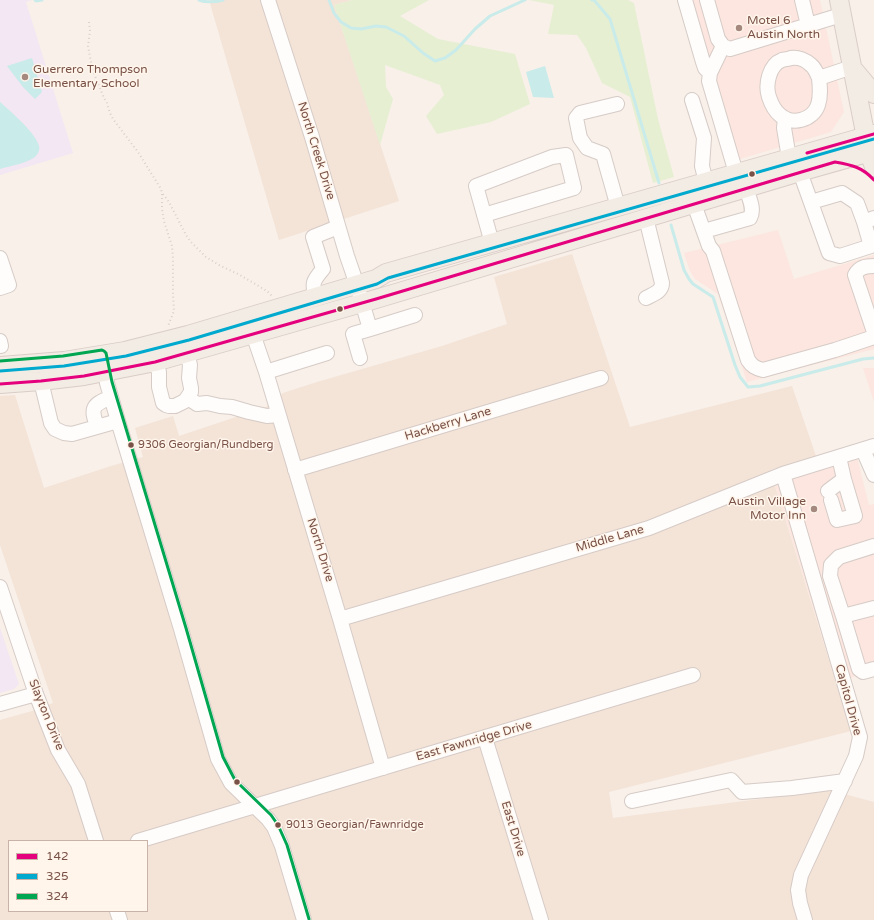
<!DOCTYPE html>
<html>
<head>
<meta charset="utf-8">
<style>
  body { margin:0 }
  #map { position:relative; width:874px; height:920px; overflow:hidden; background:#f8f0e9; font-family:"Varela Round",sans-serif }
  canvas { display:block }
  .legend { position:absolute; left:8px; top:840px; width:140px; height:72px; box-sizing:border-box; background:#fff5eb; border:1px solid #c9b3a9; margin:0; padding:5px 7px; list-style:none; font-size:12px; color:#795146 }
  .legend li { display:flex; align-items:center; gap:8px; height:20px }
  .legend b { width:20px; border:1px solid #c9b3a9 }
</style>
</head>
<body>
<div id="map">
<canvas width="874" height="920"></canvas>
<ul class="legend">
<li><b style="height:5px;background:#e5007d"></b>142</li>
<li><b style="height:5px;background:#00a9ce"></b>325</li>
<li><b style="height:5px;background:#00a651"></b>324</li>
</ul>
</div>
<script>
const ctx = document.querySelector('canvas').getContext('2d');
ctx.lineJoin = 'round';
function fillPath(path, color) {
  ctx.fillStyle = color;
  ctx.fill(path, 'evenodd');
}
function stroke(path, color, width, dash) {
  ctx.strokeStyle = color;
  ctx.lineWidth = width;
  ctx.lineCap = dash ? 'butt' : 'round';
  ctx.setLineDash(dash || []);
  ctx.stroke(path);
}
function write(font, color, halo, rows, align = 'center') {
  ctx.font = font + ' "Varela Round",sans-serif';
  ctx.lineWidth = 3;
  ctx.setLineDash([]);
  ctx.textBaseline = 'middle';
  ctx.strokeStyle = halo;
  ctx.fillStyle = color;
  for (const [text, x, y, turn = 0] of rows) {
    ctx.save();
    ctx.translate(x, y);
    ctx.rotate((+turn || 0) * Math.PI / 180);
    ctx.textAlign = isNaN(turn) ? turn : align;
    if (halo) ctx.strokeText(text, 0, 0);
    ctx.fillText(text, 0, 0);
    ctx.restore();
  }
}
fillPath(new Path2D(`
  M 209,0 L 352,0 L 334,5 L 399,201 L 279,240 Z
  M 572,254 L 630,427 L 792,386 L 816,456 L 770,470 L 851,731 L 609,792 L 613,818 L 829,790 L 874,802 L 874,920 L 0,920 L 0,720 L 32,711 L 53,703 L 0,545 L 0,396 L 15,395 L 44,488 L 111,466 L 143,457 L 135,428 L 173,416 L 179,436 L 266,407 L 283,393 L 317,382 L 442,346 L 507,324 L 494,277 ZM 9,841 L 147,841 L 147,911 L 9,911 Z`), '#f4e3d7');
fillPath(new Path2D(`
  M 688,0 L 820,0 L 844,112 L 831,132 L 740,159 L 712,78 Z
  M 778,230 L 794,279 L 874,255 L 874,349 L 747,382 L 718,294 L 695,279 L 690,271 L 684,253 Z
  M 863,368 L 874,368 L 874,402 Z
  M 857,457 L 869,505 L 874,504 L 874,671 L 836,682 L 775,485 Z`), '#fce6df');
fillPath(new Path2D(`
  M 0,0 L 32,0 L 26,2 L 73,153 L 0,175 Z
  M 0,628 L 19,684 L 14,689 L 0,693 Z`), '#f2e7f3');
fillPath(new Path2D(`
  M 352,0 L 429,0 L 400,16 L 438,39 L 515,54 L 530,104 L 491,122 L 437,134 L 426,116 L 444,95 L 440,85 L 385,65 L 386,87 L 393,99 L 380,145 L 334,5 Z
  M 529,0 L 628,0 L 634,3 L 658,119 L 674,177 L 653,183 L 630,97 L 602,83 L 586,48 L 577,35 L 548,34 L 554,5 Z`), '#e6efd2');
fillPath(new Path2D(`
  M 32,58 L 42,92 L 35,99 L 23,87 L 7,66 Z
  M 545,66 L 554,98 L 533,97 L 526,72 Z
  M 0,102 C 10,111 36,133 39,146 C 40,150 38,154 35,157 C 27,163 10,166 0,169 Z`), '#c9ebea');
stroke(new Path2D(`
  M 35,0 L 36,1 L 42,0
  M 199,0 C 207,3 215,2 223,0
  M 329,0 L 334,13 L 341,22 L 351,28 L 361,29 L 376,26 L 386,27 L 404,36 L 423,53 L 435,61 L 445,58 L 456,50 L 475,29 L 490,16 L 525,0
  M 592,0 L 594,0 L 610,19 L 659,183
  M 671,225 L 684,270 L 689,279 L 693,284 L 713,297 L 735,365 L 740,377 L 748,387 L 760,386 L 863,359 L 874,358`), '#c9ebea', 3);
const minor = new Path2D(`
  M 268,0 L 312,137 L 347,256 L 357,285 L 370,329 L 353,334 L 360,358
  M 685,0 L 703,62 L 705,68 L 710,73
  M 707,0 L 718,39 L 723,46 L 730,49 L 841,15
  M 802,0 L 808,25
  M 723,46 L 710,73 L 709,81 L 736,173
  M 819,78 C 817,74 815,68 811,65 C 806,60 798,57 791,58 C 789,59 785,59 782,60 C 769,65 765,85 769,97 C 771,103 775,111 780,115 C 792,126 813,120 818,105 C 821,96 820,87 819,78 L 852,67
  M 692,100 L 704,138 L 702,166 L 706,182
  M 617,104 L 580,113 L 576,118 L 580,138 L 587,148 L 603,154 L 618,207
  M 785,118 L 784,128 L 789,158
  M 800,172 L 829,253 L 840,256 L 871,246 L 864,222 L 874,218
  M 811,202 L 842,193 L 857,203 L 864,222
  M 694,204 L 709,246 L 713,251 L 748,360 C 752,366 755,368 763,370 L 835,350 L 874,337
  M 484,215 L 574,188 L 566,155 L 552,157 L 476,186 L 492,243
  M 704,231 L 750,218 C 755,209 749,198 746,188
  M 0,258 L 9,285 L 0,288
  M 874,266 C 866,266 859,267 855,275 L 874,332
  M 315,297 C 312,282 313,281 323,269 L 313,237 L 338,227
  M 646,298 C 653,294 662,292 662,283 L 646,218
  M 370,329 L 415,315
  M 253,334 L 266,372 L 340,619 L 383,768
  M 0,341 L 1,346
  M 104,362 L 107,383 L 118,421 L 181,629 L 218,759 L 231,783 L 268,819 L 274,827 L 282,846 L 304,920
  M 155,362 L 159,372 L 159,387 L 163,403 L 166,405 L 169,406 L 175,406 L 185,401 L 191,392 L 191,388 L 189,378 L 190,365 L 187,353
  M 266,372 L 327,353
  M 41,381 L 51,423 L 55,429 L 64,433 L 72,434 L 118,421
  M 188,398 L 197,404 L 207,403 L 220,406 L 232,407 L 249,412 L 267,416 L 279,415
  M 97,426 C 90,407 93,405 111,397
  M 863,450 L 874,475
  M 295,470 L 601,378
  M 783,474 L 860,737 L 856,756 L 801,875 L 798,890 L 800,903 L 805,920
  M 828,491 L 844,479 L 839,457
  M 831,500 L 837,520 L 855,516 L 844,479
  M 0,587 L 36,694 L 58,750 L 78,784 L 96,841
  M 874,608 L 843,616 L 859,669 L 863,672 L 874,669
  M 843,616 L 830,576 L 831,565 L 839,557 L 874,546
  M 340,619 L 649,528 L 783,474 L 874,446
  M 0,704 L 36,694
  M 485,738 L 541,920
  M 632,801 L 731,780 L 742,792 L 792,788 L 845,781
  M 138,841 C 323,787 508,731 693,675
  M 117,911 L 120,920`);
const major = new Path2D(`
  M 839,0 L 869,153 L 874,167
  M 855,71 L 874,94
  M 0,366 L 64,361 L 125,351 L 188,335 L 376,279 L 386,273 L 874,134
  M 0,384 L 41,381 L 84,376 L 155,362 L 376,299 L 800,172 L 874,151`);
stroke(minor, '#d6cbc6', 16);
stroke(major, '#dacdc8', 20);
stroke(new Path2D(`
  M 89,22 L 90,31 L 88,46 L 90,57 L 93,71 L 104,98 L 107,103 L 110,113 L 113,119 L 138,152 L 161,189 L 162,193 L 162,209 L 164,221 L 172,246 L 173,258 L 173,294 L 174,311 L 168,326
  M 163,194 L 169,202 L 186,235 L 191,242 L 206,257 L 219,265 L 240,275 L 267,291 L 272,296`), '#dbd0cb', 2, [1, 3]);
stroke(minor, '#fefdfc', 14);
stroke(major, '#f3ece4', 18);
stroke(new Path2D(`
  M 807,153 L 874,134
  M 0,384 L 41,381 L 84,376 L 155,362 L 376,299 L 835,162 C 852,165 862,167 874,180`), '#e5007d', 3);
stroke(new Path2D(`
  M 0,371 L 64,366 L 126,356 L 189,340 L 377,284 L 388,278 L 874,139`), '#00a9ce', 3);
stroke(new Path2D(`
  M 0,361 L 63,356 L 102,350 L 104,351 L 106,353 L 112,382 L 186,628 L 223,757 L 235,780 L 271,815 L 278,825 L 287,845 L 309,919`), '#00a651', 3);
for (const [x, y, r, color] of [
  [739,28,4,"#a5897f"],
  [25,77,4,"#a5897f"],
  [752,174,3.5,"#795146"],
  [340,309,3.5,"#795146"],
  [131,445,3.5,"#795146"],
  [814,509,4,"#a5897f"],
  [237,782,3.5,"#795146"],
  [278,825,3.5,"#795146"]
]) {
  const dot = new Path2D();
  dot.arc(x, y, r, 0, 2 * Math.PI);
  ctx.fillStyle = color;
  ctx.fill(dot);
  stroke(dot, '#fff5eb', 1.5);
}
write('11px', '#795146', '#fff5eb', [
  ["9306 Georgian/Rundberg",138,445],
  ["9013 Georgian/Fawnridge",286,825]
], 'left');
write('12px', '#795146', '#fff5eb', [
  ["Motel 6",747,21],
  ["Austin North",747,35],
  ["Guerrero Thompson",33,70],
  ["Elementary School",33,84],
  ["Austin Village",806,502,"right"],
  ["Motor Inn",806,516,"right"]
], 'left');
write('12px', '#795146', '#fff5eb', [
  ["North Creek Drive",316,151,73],
  ["Hackberry Lane",448,424,-17],
  ["Middle Lane",610,539,-16],
  ["North Drive",320,550,73],
  ["Capitol Drive",848,700,75],
  ["Slayton Drive",46,715,68],
  ["East Fawnridge Drive",474,741,-16],
  ["East Drive",513,829,73]
]);
</script>
</body>
</html>
